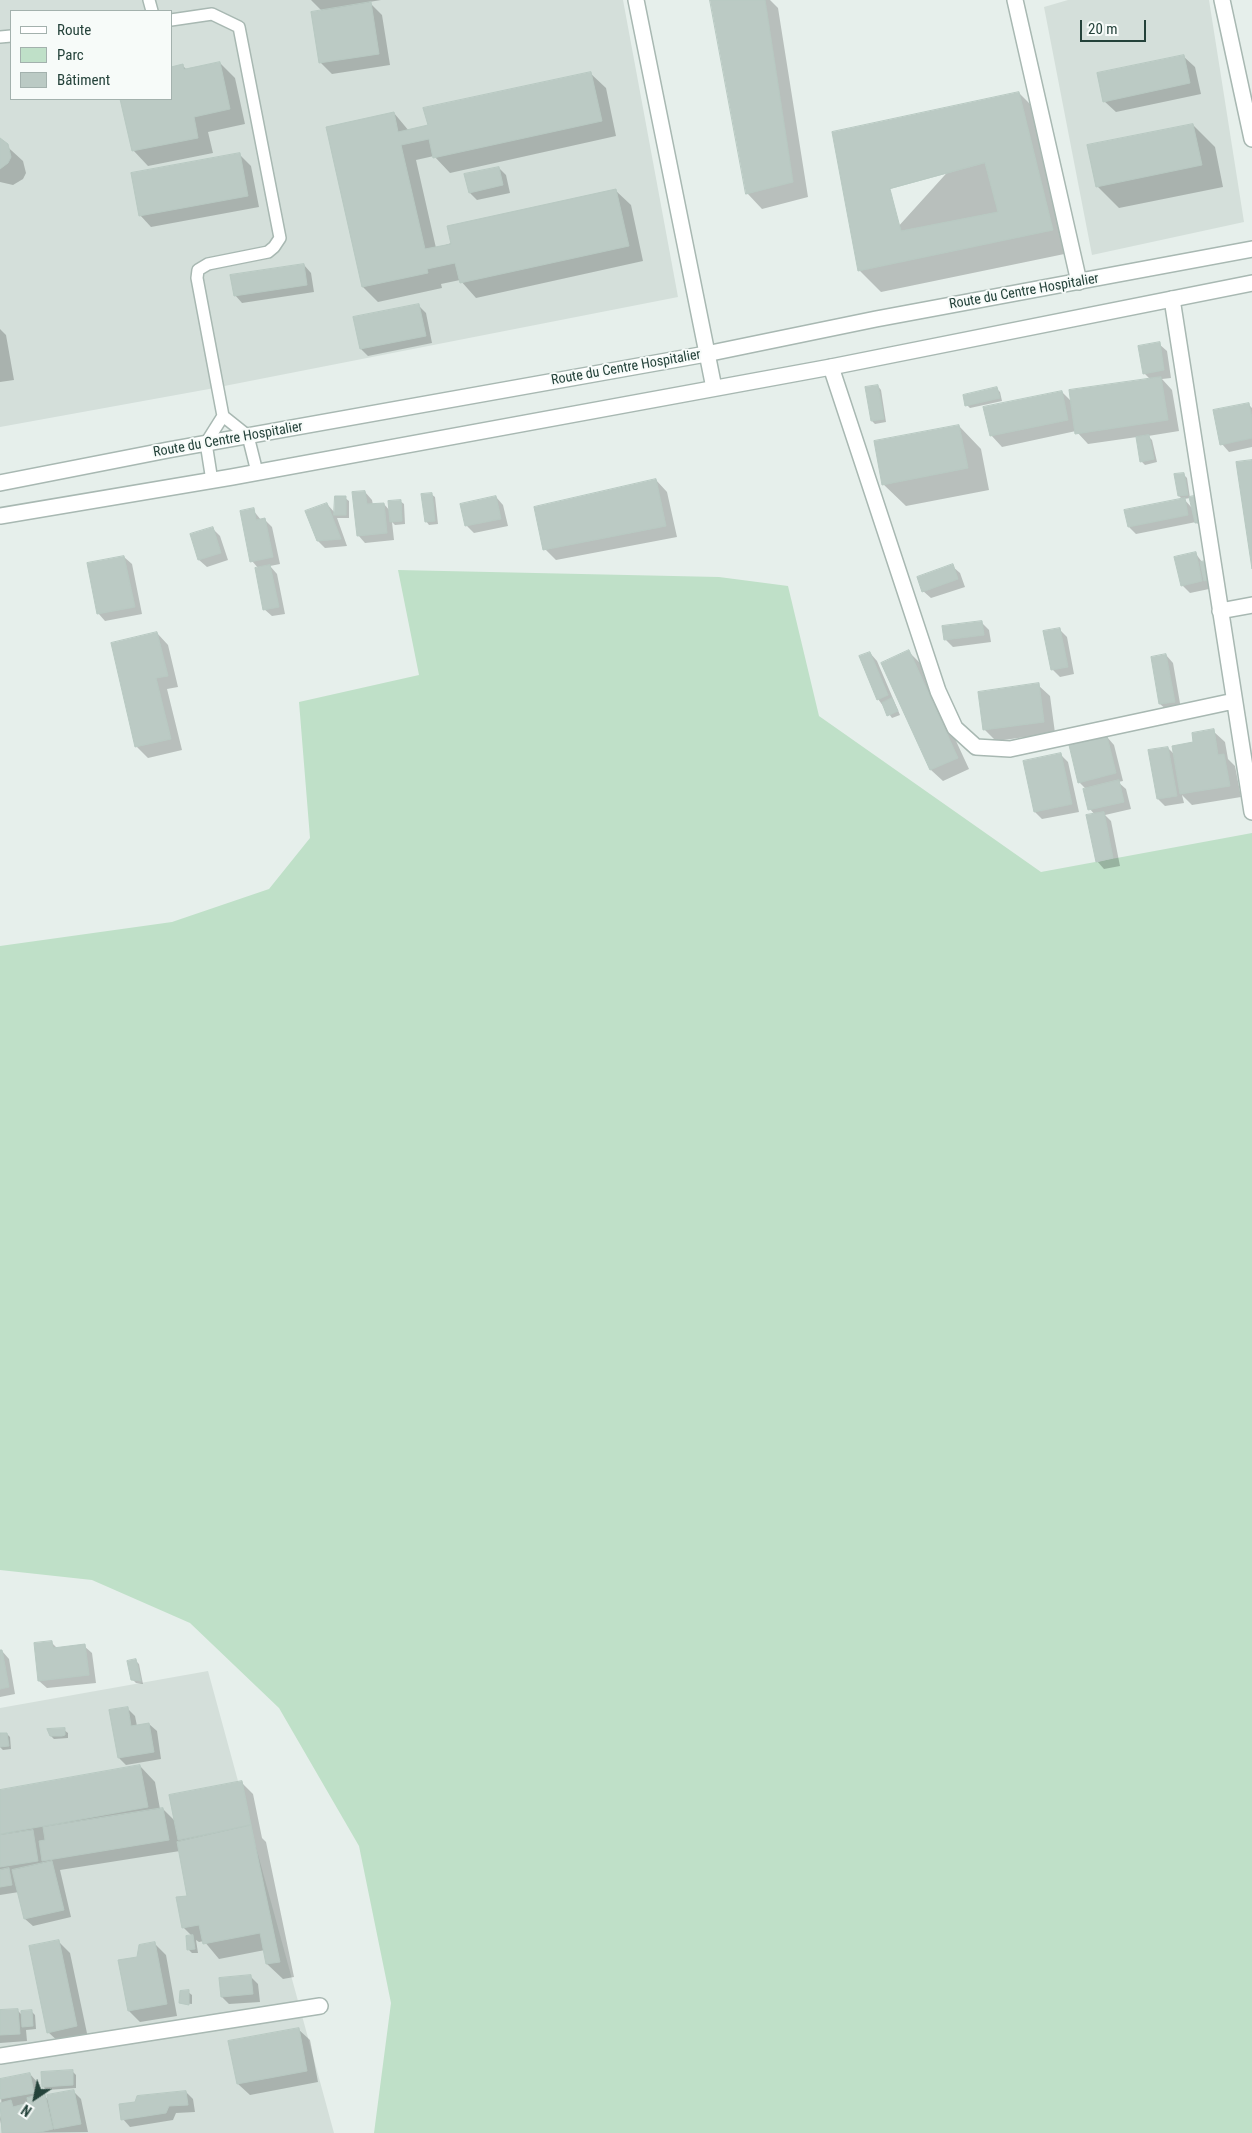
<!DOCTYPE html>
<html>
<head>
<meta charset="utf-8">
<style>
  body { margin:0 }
  #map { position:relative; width:1252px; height:2133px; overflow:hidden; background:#e6efeb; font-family:"Roboto Condensed",sans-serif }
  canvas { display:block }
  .legend { position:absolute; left:10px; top:10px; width:162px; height:90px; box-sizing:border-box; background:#f7fbf9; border:1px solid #a3b1ad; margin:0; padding:6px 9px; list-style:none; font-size:15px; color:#24423a }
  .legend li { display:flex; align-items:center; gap:10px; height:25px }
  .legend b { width:25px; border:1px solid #a3b1ad }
  .north { position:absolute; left:10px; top:2073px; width:50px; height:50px; -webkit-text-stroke:4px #f7fbf9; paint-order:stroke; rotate:214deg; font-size:14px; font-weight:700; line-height:20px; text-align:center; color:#24423a }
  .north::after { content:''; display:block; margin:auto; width:18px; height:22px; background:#24423a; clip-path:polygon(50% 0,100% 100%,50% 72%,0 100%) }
  .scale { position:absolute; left:1080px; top:20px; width:66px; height:22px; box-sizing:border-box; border:2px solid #24423a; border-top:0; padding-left:6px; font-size:15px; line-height:18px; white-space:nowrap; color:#24423a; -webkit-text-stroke:4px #f7fbf9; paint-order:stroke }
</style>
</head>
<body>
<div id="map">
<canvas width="1252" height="2133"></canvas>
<ul class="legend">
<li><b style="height:6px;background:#fff"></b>Route</li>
<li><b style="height:14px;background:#bfe0c8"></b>Parc</li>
<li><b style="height:14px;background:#bbcac4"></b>Bâtiment</li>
</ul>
<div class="north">N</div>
<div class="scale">20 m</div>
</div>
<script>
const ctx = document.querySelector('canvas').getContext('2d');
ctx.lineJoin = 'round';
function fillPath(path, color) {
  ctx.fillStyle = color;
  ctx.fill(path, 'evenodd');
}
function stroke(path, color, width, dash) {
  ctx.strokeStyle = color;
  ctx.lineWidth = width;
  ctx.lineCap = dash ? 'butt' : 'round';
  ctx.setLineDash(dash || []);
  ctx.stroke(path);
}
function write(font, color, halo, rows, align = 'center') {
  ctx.font = font + ' "Roboto Condensed",sans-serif';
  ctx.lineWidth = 4;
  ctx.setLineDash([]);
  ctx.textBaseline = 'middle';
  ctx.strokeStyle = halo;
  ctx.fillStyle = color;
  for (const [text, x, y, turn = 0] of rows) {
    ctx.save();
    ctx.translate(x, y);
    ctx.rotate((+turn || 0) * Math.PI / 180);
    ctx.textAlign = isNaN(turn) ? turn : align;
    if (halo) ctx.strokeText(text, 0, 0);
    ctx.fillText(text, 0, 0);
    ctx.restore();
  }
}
fillPath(new Path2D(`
  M 0,0 L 623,0 L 678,297 L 209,389 L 0,427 ZM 11,11 L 171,11 L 171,99 L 11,99 Z
  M 1068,0 L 1209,0 L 1244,222 L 1092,255 L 1044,7 Z
  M 208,1671 L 334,2133 L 0,2133 L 0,1708 Z`), '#d4dfda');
fillPath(new Path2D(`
  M 398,570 L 719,577 L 788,586 L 819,716 L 1041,872 L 1252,833 L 1252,2133 L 374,2133 L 391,2003 L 359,1846 L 279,1708 L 190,1623 L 92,1580 L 0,1570 L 0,946 L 172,922 L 269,889 L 310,838 L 299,702 L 419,675 Z`), '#bfe0c8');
fillPath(new Path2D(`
  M 311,0 L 381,0 L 369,2 L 382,15 L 390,65 L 332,74 L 321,63 L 322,11 Z
  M 718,0 L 770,0 L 778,8 L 808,197 L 762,209 L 747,193 Z
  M 1183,56 L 1195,67 L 1201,94 L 1116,112 L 1104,101 Z
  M 220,63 L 235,78 L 245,124 L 208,132 L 213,153 L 148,166 L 133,150 L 122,99 L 171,99 L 183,66 L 187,70 Z
  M 590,73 L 606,88 L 616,136 L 450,173 L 434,156 L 416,160 L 436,248 L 615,190 L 631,205 L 643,261 L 476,298 L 460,280 L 441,284 L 442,288 L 378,302 L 363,287 L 327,128 L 394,113 L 409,131 L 429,126 Z
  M 1019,93 L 1041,115 L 1074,252 L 881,292 L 859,270 Z
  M 1193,125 L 1215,147 L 1223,187 L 1119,208 L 1097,186 Z
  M 0,140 L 23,161 L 26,173 L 23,179 L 13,185 L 0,182 Z
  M 239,154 L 251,166 L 259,207 L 151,227 L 140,215 Z
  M 499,168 L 506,175 L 510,193 L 477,200 L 470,193 Z
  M 304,265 L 311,273 L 314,292 L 242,303 L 235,295 Z
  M 419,306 L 426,313 L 432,343 L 368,356 L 361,349 Z
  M 0,329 L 6,335 L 14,380 L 0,382 Z
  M 1159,344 L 1167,351 L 1171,378 L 1162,379 L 1172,390 L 1179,431 L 1148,436 L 1152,440 L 1157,462 L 1145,465 L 1141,461 L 1137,437 L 1088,444 L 1076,431 L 1002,447 L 991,435 L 1062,392 L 1072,402 L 1151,380 L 1144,373 Z
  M 878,386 L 881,390 L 886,422 L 875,424 L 872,421 Z
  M 997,389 L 1000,392 L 1002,401 L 970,408 L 967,405 Z
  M 1248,404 L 1252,408 L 1252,447 L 1229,452 L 1222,444 Z
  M 959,426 L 981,449 L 989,490 L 906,506 L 883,484 Z
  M 1183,474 L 1187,478 L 1190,498 L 1184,499 L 1207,525 L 1200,526 L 1196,522 L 1136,534 L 1129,527 L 1183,500 L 1179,496 Z
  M 656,480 L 667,492 L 677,537 L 556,560 L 545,549 Z
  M 365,492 L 372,500 L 373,505 L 384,504 L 390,511 L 400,501 L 404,504 L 405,524 L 395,525 L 392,522 L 394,540 L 365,543 L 358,535 Z
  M 431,494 L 435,497 L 438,524 L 429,525 L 426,521 Z
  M 496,497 L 503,505 L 508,526 L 474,533 L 467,526 L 462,505 Z
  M 345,498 L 349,501 L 349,518 L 337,518 L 347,546 L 325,548 L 318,541 L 327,504 L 335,513 Z
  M 253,510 L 261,520 L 265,520 L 272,527 L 280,564 L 270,566 L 277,574 L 285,614 L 272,616 L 264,609 L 259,569 L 252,561 Z
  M 212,528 L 220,536 L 228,560 L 207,567 L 199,560 L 191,535 Z
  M 1196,554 L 1217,582 L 1208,584 L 1209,589 L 1190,593 L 1182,585 Z
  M 124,557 L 132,564 L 142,614 L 105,621 L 98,613 Z
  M 952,566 L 960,573 L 965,587 L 931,598 L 923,591 Z
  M 981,622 L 989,630 L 991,642 L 953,647 L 946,640 Z
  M 1059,629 L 1067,637 L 1074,674 L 1060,677 L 1052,669 Z
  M 157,633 L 168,645 L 178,687 L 167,689 L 182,750 L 148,758 L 136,746 Z
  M 909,652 L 920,663 L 969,769 L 943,781 L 931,770 L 882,664 Z
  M 870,653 L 877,661 L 900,715 L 892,718 L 878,699 Z
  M 1166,655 L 1173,663 L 1181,709 L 1168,711 L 1160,704 L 1152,658 Z
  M 1038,685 L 1050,696 L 1055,733 L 996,741 L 984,729 Z
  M 1213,731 L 1225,742 L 1228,759 L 1235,766 L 1241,797 L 1192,805 L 1182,795 L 1184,803 L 1165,806 L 1158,799 L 1168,748 L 1174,754 Z
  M 1107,737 L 1114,745 L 1123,781 L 1118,782 L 1126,789 L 1131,809 L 1105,815 L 1111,821 L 1120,866 L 1104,869 L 1097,861 L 1095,815 L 1090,809 L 1086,789 L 1079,782 Z
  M 1061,755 L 1068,762 L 1079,812 L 1042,819 L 1035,812 Z
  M 52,1643 L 58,1649 L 84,1646 L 92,1653 L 96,1683 L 47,1688 L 39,1681 L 35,1645 Z
  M 2,1651 L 9,1659 L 15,1694 L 0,1697 L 0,1652 Z
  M 136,1661 L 139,1664 L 143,1684 L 136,1683 L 132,1679 Z
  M 128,1709 L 135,1716 L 137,1726 L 149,1724 L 157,1731 L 161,1759 L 126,1765 L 119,1758 Z
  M 64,1730 L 68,1733 L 68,1738 L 54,1739 L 51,1736 Z
  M 7,1734 L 10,1737 L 11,1749 L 3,1750 L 0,1747 L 0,1735 Z
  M 140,1766 L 155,1782 L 160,1809 L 163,1809 L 175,1821 L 241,1782 L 253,1794 L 262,1838 L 266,1842 L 294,1977 L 283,1979 L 267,1964 L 265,1950 L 219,1959 L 204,1941 L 199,1942 L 196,1940 L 198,1953 L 192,1953 L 189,1950 L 193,1937 L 183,1927 L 189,1897 L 180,1851 L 60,1870 L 71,1917 L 33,1926 L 25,1919 L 19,1892 L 0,1895 L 0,1792 Z
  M 59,1942 L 70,1953 L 88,2038 L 60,2043 L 48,2032 Z
  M 154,1943 L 166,1955 L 177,2016 L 140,2022 L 129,2011 L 138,1958 Z
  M 251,1977 L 258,1984 L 260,2002 L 229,2004 L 222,1997 Z
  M 188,1992 L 192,1995 L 192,2004 L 182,2003 L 182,2004 L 181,2003 Z
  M 18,2011 L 22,2015 L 32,2012 L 35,2015 L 36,2029 L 26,2030 L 27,2041 L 0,2043 L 0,2012 Z
  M 298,2029 L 310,2040 L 318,2082 L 250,2095 L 238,2084 Z
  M 72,2071 L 76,2075 L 76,2088 L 46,2090 L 43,2086 Z
  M 30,2074 L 37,2082 L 40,2096 L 44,2095 L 49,2101 L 73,2091 L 81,2099 L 88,2132 L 3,2133 L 0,2119 L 2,2111 L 0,2080 Z
  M 186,2092 L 193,2099 L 195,2112 L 176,2113 L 173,2120 L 130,2127 L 123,2119 Z`), '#0003');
const building = new Path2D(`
  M 710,0 L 765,0 L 793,182 L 746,194 Z
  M 371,2 L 379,54 L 319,63 L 311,12 Z
  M 1184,55 L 1190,83 L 1103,102 L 1097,73 Z
  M 220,62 L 230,109 L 194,117 L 198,138 L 132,151 L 120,99 L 171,99 L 171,67 L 183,64 L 184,69 Z
  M 591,72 L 602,121 L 433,158 L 429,139 L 401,145 L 425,249 L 451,244 L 447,226 L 616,189 L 629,246 L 460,283 L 455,263 L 427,269 L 428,273 L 362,287 L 326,127 L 394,112 L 398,132 L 428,125 L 423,108 Z
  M 1019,92 L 1053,230 L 858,271 L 832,132 Z
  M 1193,124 L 1202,165 L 1096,187 L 1087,145 Z
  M 0,138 L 8,144 L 11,157 L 8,163 L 0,169 Z
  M 240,153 L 248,196 L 139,216 L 131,173 Z
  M 985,163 L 998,212 L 901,231 L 890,189 Z
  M 499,167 L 503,185 L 469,193 L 464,174 Z
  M 304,264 L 307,285 L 234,296 L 230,275 Z
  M 419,304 L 426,336 L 360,349 L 353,317 Z
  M 1160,342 L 1164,370 L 1143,374 L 1138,346 Z
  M 1161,377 L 1168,420 L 1075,434 L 1069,390 Z
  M 878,385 L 884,419 L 871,421 L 865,387 Z
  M 997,387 L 1000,398 L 965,406 L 963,395 Z
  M 1062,391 L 1068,420 L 990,436 L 983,407 Z
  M 1249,403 L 1252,418 L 1252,438 L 1220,445 L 1213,410 Z
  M 959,425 L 968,468 L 882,485 L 874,441 Z
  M 1149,435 L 1154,459 L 1140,462 L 1136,437 Z
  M 1252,460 L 1252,569 L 1236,462 Z
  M 1184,473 L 1188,495 L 1178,496 L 1174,474 Z
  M 656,479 L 666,526 L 543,550 L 534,507 Z
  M 365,491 L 367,504 L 384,503 L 387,533 L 357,536 L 352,492 Z
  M 432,493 L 435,521 L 425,522 L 421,494 Z
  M 1199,495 L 1205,522 L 1195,523 L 1189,497 Z
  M 335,496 L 346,496 L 346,515 L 334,515 Z
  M 496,496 L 501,519 L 465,526 L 460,504 Z
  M 1185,498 L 1188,515 L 1128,527 L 1124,510 Z
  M 401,500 L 402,521 L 390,522 L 388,501 Z
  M 327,503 L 341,539 L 317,541 L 305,511 Z
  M 254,508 L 256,520 L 265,518 L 273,557 L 250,562 L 240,511 Z
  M 213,527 L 221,553 L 198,560 L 190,534 Z
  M 1196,552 L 1202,581 L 1181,586 L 1174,557 Z
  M 124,556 L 135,607 L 97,614 L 87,563 Z
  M 1211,560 L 1215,578 L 1204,581 L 1200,562 Z
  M 953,564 L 958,579 L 922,592 L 917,577 Z
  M 270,565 L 279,607 L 263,610 L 255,568 Z
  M 982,621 L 984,635 L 944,640 L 942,626 Z
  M 1060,628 L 1068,667 L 1051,670 L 1043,631 Z
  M 157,632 L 168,676 L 156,678 L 171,739 L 135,747 L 111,643 Z
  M 909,650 L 958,758 L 930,770 L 881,663 Z
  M 870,652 L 888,695 L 877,700 L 859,656 Z
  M 1166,654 L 1175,702 L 1159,704 L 1151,657 Z
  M 1039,683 L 1044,722 L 983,730 L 978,692 Z
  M 892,698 L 898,711 L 887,716 L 882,703 Z
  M 1214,729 L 1218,755 L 1224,754 L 1230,786 L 1180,794 L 1172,746 L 1193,742 L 1192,733 Z
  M 1107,736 L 1116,773 L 1078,783 L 1069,745 Z
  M 1168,747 L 1177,796 L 1157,799 L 1148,750 Z
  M 1061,753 L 1072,804 L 1034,812 L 1023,761 Z
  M 1119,780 L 1124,802 L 1088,810 L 1083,789 Z
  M 1104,812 L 1113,858 L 1096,862 L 1086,815 Z
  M 52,1641 L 53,1648 L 85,1644 L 89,1675 L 38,1681 L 34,1643 Z
  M 0,1650 L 2,1650 L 9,1687 L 0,1689 Z
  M 136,1659 L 141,1681 L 131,1680 L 127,1661 Z
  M 128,1707 L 131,1726 L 149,1723 L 154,1752 L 118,1758 L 109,1710 Z
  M 65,1728 L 65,1735 L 62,1736 L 50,1736 L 47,1729 Z
  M 0,1733 L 7,1733 L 9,1746 L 0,1747 Z
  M 140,1765 L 148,1807 L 0,1834 L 0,1790 Z
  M 242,1781 L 251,1825 L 178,1840 L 169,1795 Z
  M 163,1808 L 169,1840 L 42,1861 L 39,1841 L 45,1840 L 43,1827 Z
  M 251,1825 L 280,1962 L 266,1964 L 260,1933 L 203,1944 L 199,1925 L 182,1928 L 176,1897 L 187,1896 L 177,1842 Z
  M 33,1830 L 38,1861 L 0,1867 L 0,1835 Z
  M 52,1861 L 64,1910 L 24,1919 L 12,1870 Z
  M 9,1868 L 12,1885 L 0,1887 L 0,1870 Z
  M 193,1935 L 195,1949 L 187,1950 L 186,1936 Z
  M 59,1940 L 77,2026 L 47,2033 L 29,1946 Z
  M 155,1942 L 167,2004 L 128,2011 L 118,1960 L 137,1957 L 139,1945 Z
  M 251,1975 L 253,1994 L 221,1997 L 219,1978 Z
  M 189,1990 L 189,2005 L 179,2003 L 180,1991 Z
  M 18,2009 L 20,2034 L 0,2035 L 0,2010 Z
  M 32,2010 L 33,2026 L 22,2027 L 21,2011 Z
  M 299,2028 L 307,2071 L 237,2084 L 228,2041 Z
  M 73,2070 L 73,2085 L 42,2087 L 41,2072 Z
  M 30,2073 L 34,2093 L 0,2099 L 0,2079 Z
  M 74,2090 L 81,2124 L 54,2129 L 47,2095 Z
  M 186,2091 L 188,2105 L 169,2106 L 166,2113 L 121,2120 L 119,2104 L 135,2102 L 137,2096 Z
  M 45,2094 L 53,2129 L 36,2133 L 2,2133 L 0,2103 L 11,2100 L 13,2107 L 28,2103 L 27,2098 Z`);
fillPath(building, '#bbcac4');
stroke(building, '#b8c9c2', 1);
const service = new Path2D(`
  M 149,0 L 152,11
  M 171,20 L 212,14 L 239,27 L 280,238 L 274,247 L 268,252 L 208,264 L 198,270 L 197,278 L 223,416 L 248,436 L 257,472
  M 0,37 L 11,36
  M 212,481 L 206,443 L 223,416`);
const minor = new Path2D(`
  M 636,0 L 714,388
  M 1015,0 L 1079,282
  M 1222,0 L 1252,139
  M 1172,299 L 1252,812
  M 831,367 L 938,691 L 955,728 L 976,747 L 1010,749 L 1234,701
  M 1220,611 L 1252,605
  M 0,2056 L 320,2006`);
const tertiary = new Path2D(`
  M 0,483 L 168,450 L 706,354 L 876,319 L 1252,249
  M 0,516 L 232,477 L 831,367 L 1252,283`);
stroke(service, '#a8b8b2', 14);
stroke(minor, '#a8b8b2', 18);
stroke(tertiary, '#a8b8b2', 18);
stroke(service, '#fff', 11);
stroke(minor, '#fff', 15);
stroke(tertiary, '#fff', 15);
write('14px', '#24423a', '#f7fbf9', [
  ["Route du Centre Hospitalier",1024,292,-10],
  ["Route du Centre Hospitalier",626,368,-10],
  ["Route du Centre Hospitalier",228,440,-10]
]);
</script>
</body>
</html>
